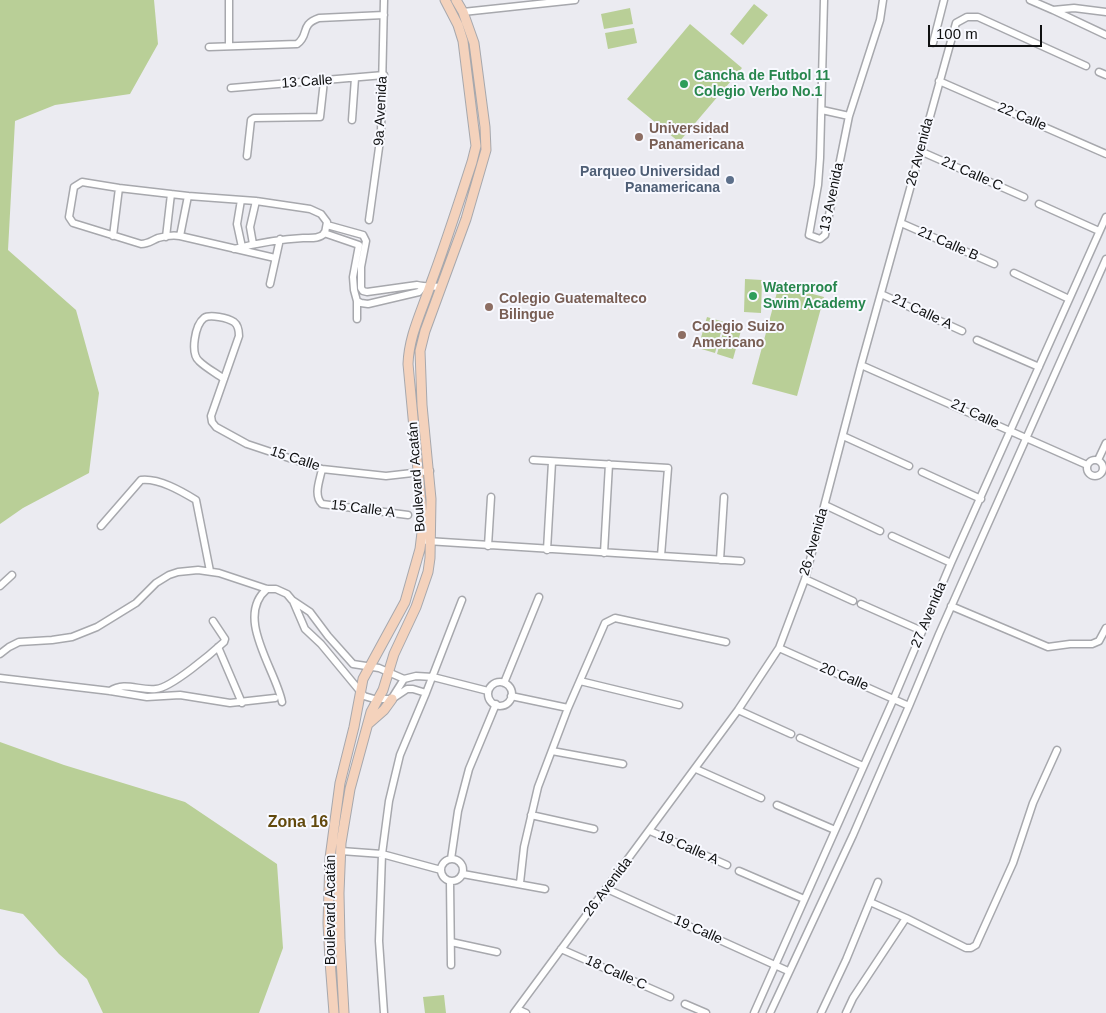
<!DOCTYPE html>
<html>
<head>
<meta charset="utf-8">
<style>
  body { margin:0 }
  #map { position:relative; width:1106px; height:1013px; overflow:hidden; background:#ebebf1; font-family:Helvetica,sans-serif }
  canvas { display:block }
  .scale { position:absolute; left:928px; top:25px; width:114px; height:22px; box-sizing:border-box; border:2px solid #0f1011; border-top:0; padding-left:6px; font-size:15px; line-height:18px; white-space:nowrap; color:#0f1011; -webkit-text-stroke:4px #f8f9ff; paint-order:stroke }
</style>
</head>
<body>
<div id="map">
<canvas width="1106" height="1013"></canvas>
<div class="scale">100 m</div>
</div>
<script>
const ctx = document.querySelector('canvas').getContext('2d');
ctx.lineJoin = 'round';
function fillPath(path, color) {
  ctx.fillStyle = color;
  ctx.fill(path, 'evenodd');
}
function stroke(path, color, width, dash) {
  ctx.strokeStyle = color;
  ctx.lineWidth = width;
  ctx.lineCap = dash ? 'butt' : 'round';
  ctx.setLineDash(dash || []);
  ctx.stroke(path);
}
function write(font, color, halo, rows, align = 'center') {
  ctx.font = font + ' Helvetica,sans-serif';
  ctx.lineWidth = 4;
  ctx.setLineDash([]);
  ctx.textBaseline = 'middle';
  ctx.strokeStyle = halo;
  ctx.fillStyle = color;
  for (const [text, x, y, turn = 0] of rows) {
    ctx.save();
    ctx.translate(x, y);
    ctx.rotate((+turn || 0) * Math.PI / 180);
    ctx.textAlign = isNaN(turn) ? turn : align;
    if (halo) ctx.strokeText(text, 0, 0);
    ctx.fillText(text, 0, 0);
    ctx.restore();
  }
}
fillPath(new Path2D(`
  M 0,0 L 154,0 L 158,44 L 130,94 L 55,105 L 15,121 L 8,250 L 76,310 L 99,393 L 89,473 L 23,508 L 0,524 Z
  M 754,4 L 768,15 L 743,45 L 730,34 Z
  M 630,8 L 633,24 L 604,29 L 601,14 Z
  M 690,24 L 742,68 L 679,142 L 627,99 Z
  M 634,28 L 637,43 L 608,49 L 605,33 Z
  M 745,279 L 762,280 L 761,313 L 744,312 Z
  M 779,285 L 824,297 L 797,396 L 752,384 Z
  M 707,317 L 724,322 L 715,353 L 698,348 Z
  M 726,322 L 742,327 L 733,359 L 717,354 Z
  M 0,742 L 64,765 L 185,802 L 277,864 L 283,948 L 259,1013 L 103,1013 L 87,979 L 59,954 L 23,914 L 0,909 Z
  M 444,995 L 446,1013 L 425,1013 L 423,997 Z`), '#b9cf97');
const minor = new Path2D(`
  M 229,0 L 229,46
  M 824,0 L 820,158 L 818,185 L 809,235 L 820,239 L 825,235 L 849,116 L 880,20 L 883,0
  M 1030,0 L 1053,10
  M 463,12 L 575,0
  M 1106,12 L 1074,8 L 1053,10 L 1106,35
  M 933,43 L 944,0
  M 209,47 L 297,44 C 310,35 299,25 319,18 L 384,15
  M 1099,72 L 1106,75
  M 939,81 L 1106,154
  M 231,88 L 384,75
  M 822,110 L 849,116
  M 352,120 L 355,78
  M 920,151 L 1024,197
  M 247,156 L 251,120 L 254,118 L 320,117 L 324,81
  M 241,200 L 237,224 L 242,247
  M 1039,204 L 1099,231
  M 369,220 L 381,133 L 384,0
  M 901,223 L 994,264
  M 327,225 L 363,235 L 366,241 L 361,267 L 361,288 L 363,291 L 367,292 L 417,285 C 425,287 433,286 441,287
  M 324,233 L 359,245 L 353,277 L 354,290 L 357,301 L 357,319
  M 113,236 L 119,188
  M 180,236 L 188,196
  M 166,237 L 171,194
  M 253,244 L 250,227 L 256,201
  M 234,249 C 258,243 279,239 303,238 C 312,238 319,239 325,233 L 327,222 L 321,214 L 310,209 L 256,201 L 188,196 L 119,188 L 82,182 L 74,187 L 69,217 L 73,223 L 141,244 C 148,244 151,241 158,238 C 165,236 173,235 180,236 L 275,258
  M 1014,273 L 1069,299
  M 270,284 L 280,239
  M 881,294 L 962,331
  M 357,301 L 361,303 L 368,304 L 419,292 L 423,287
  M 977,340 L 1039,367
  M 861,365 L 1087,465
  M 224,379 C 216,373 206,368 199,361 C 190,353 195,325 204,318 C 210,314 228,318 234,322 C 238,325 239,331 239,336 L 211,416 L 212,422 L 216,427 L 247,444 L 322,469 L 386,476 L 430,471
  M 843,436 L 909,466
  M1087 468a8 8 0 1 1 16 0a8 8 0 1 1-16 0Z
  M 533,460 L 668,468 L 661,556
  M 1098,460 L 1106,443
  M 322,469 C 320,480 313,495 322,504 L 408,515
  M 922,472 L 981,499
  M 825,505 L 880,531
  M 101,526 L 141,480 C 159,478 181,491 196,500 L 210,571
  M 892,536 L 951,563
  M 427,541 L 741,561
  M 488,546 L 491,497
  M 547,550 L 552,462
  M 604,553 L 609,464
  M 720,560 L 724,497
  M 805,579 L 853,601
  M 0,586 L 12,575
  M 267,589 C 234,617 276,670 282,702
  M 293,601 L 305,629 L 321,644 L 364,696 L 374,699 L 392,699 L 407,689 L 413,689 L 426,693
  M 861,604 L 922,631
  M 951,606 L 1048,647 L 1070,644 L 1092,644 L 1099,641 L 1106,628
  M 218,647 L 242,703
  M 779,648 L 909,706
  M 0,654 L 9,647 L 19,642 L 52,640 L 72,637 L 97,627 L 136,603 L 156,583 L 169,575 L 178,572 L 198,570 L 219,573 L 267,589 L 276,589 L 287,594 L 292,600 L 310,612 L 328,636 L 353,664 L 379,668 L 404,679 L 416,676 L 433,677 L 488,691
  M 0,678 L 110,691 L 147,697 L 180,695 L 230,703 L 275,698
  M 580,681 L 679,705
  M488 694a12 12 0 1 1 24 0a12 12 0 1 1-24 0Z
  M 504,683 L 539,597
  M 110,691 C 125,681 139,691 156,689 C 171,688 212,653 224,642 L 225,639 L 213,621
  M 511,696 L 568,708
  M 392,698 L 404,679
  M 738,710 L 791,734
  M 800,738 L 863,766
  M 552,751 L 623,764
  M 696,769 L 761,798
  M 777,805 L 835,830
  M 531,815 L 594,829
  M 650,831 L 727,865
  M 341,851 L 382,854 L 441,870
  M441 870a11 11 0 1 1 22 0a11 11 0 1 1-22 0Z
  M 451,859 L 458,811 L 469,769 L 496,704
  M 739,871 L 804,899
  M 463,874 L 545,889
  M 450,881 L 451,965
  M 520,883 L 524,847 L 538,787 L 568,708 L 605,623 L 615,618 L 726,642
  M 607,889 L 788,971
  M 870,902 L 906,918 L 966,948 L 971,948 L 976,945 L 1013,863 L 1033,803 L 1057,750
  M 451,942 L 497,952
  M 561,949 L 670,997
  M 685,1004 L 706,1013
  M 517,1009 L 526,1013
  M 384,1013 L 379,941 L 382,854 L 389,801 L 400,755 L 426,693 L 462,600
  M 514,1013 L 738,710 L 779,648 L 805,579 L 861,365 L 956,23 L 967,17 L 978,17 L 1086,66
  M 754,1013 L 894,698 L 951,563 L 1106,217
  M 770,1013 L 853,835 L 909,706 L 939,634 L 1106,259
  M 821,1013 L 846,960 L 878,882
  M 846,1013 L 853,998 L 906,918`);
const secondary = new Path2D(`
  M 368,724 L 384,710 L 392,699
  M 334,1013 L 330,961 L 328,923 L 330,858 L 340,783 L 354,727 L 363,679 L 405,602 L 420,549 L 423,524 L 408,364 C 409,335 422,311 431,283 C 446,243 459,202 472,162 L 476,146 L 463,41 L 458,25 L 445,0
  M 344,1013 L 340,940 L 339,893 L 341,843 L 350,789 L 371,712 L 383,690 L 394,654 L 416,607 L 428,572 L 430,558 L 431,499 L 422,405 L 420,351 L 425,331 L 466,219 L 486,150 L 485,127 L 474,43 L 463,12 L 456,0`);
stroke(minor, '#a7a8ad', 9);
stroke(secondary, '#a7a8ad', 11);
stroke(minor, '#fff', 6);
stroke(secondary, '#f4d2bc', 9);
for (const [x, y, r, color] of [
  [684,84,5,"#2e9e5b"],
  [639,137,5,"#8d6e63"],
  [730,180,5,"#5c6f8a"],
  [753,296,5,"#2e9e5b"],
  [489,307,5,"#8d6e63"],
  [682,335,5,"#8d6e63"]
]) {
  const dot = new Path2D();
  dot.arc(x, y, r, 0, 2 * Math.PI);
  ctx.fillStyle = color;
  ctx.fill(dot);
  stroke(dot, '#f8f9ff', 2);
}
write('bold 14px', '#27864d', '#f8f9ff', [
  ["Cancha de Futbol 11",694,76],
  ["Colegio Verbo No.1",694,92],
  ["Waterproof",763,288],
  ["Swim Academy",763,304]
], 'left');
write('14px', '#0f1011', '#f8f9ff', [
  ["13 Calle",307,82,-4],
  ["9a Avenida",381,111,-87],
  ["22 Calle",1022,117,23],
  ["26 Avenida",920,152,-75],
  ["21 Calle C",972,174,24],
  ["13 Avenida",832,197,-78],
  ["21 Calle B",948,244,24],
  ["21 Calle A",922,312,25],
  ["21 Calle",975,414,25],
  ["15 Calle",295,459,18],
  ["Boulevard Acatán",417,477,-94],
  ["15 Calle A",363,509,7],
  ["26 Avenida",814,542,-74],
  ["27 Avenida",929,615,-67],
  ["20 Calle",844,677,23],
  ["19 Calle A",688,848,24],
  ["26 Avenida",608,887,-53],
  ["Boulevard Acatán",331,910,-90],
  ["19 Calle",698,930,24],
  ["18 Calle C",616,973,24]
]);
write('bold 14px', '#785e54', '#f8f9ff', [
  ["Universidad",649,129],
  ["Panamericana",649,145],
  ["Colegio Guatemalteco",499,299],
  ["Bilingue",499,315],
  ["Colegio Suizo",692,327],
  ["Americano",692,343]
], 'left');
write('bold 14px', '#4e5e75', '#f8f9ff', [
  ["Parqueo Universidad",720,172],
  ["Panamericana",720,188]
], 'right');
write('bold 16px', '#62490d', '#f8f9ff', [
  ["Zona 16",298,823]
]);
</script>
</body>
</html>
